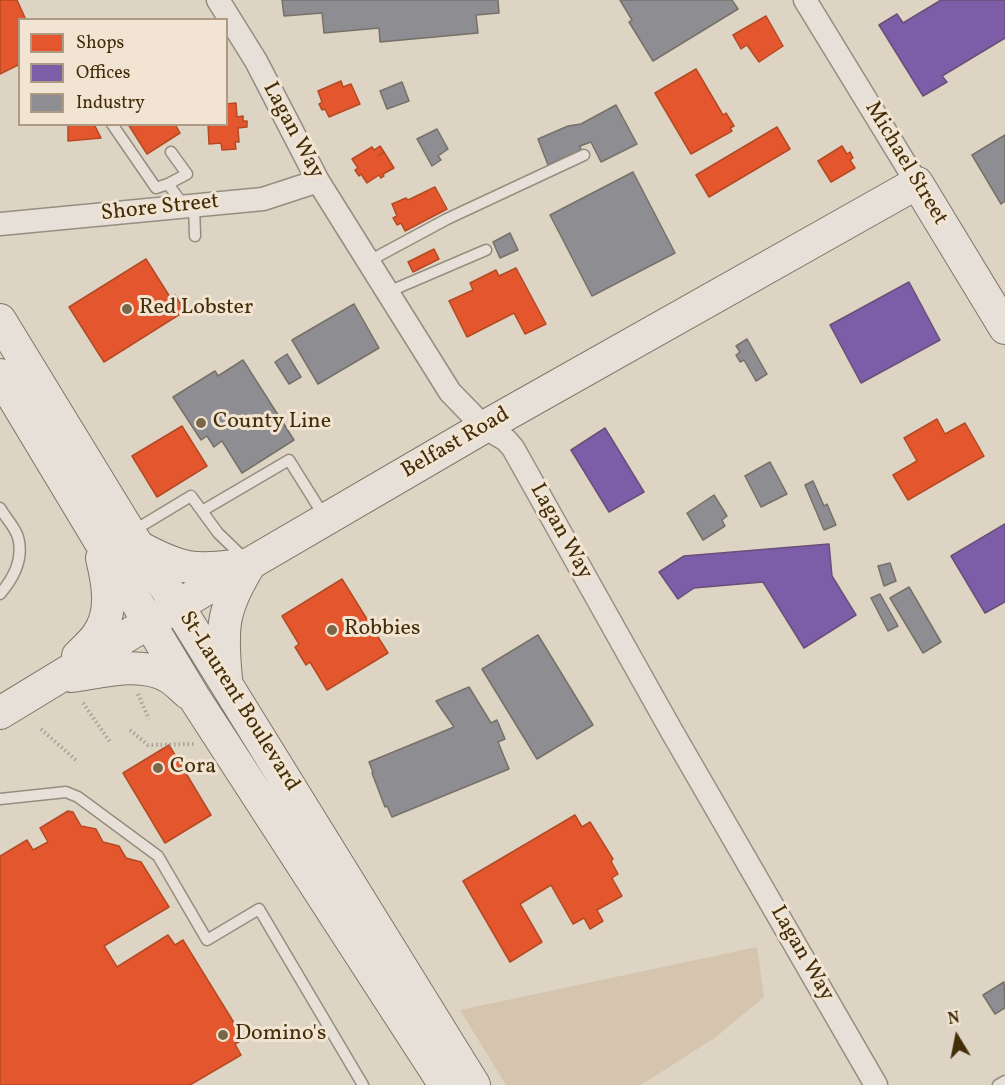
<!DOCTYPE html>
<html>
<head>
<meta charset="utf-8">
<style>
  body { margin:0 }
  #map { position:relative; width:1005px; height:1085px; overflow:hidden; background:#ded4c4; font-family:Vollkorn,serif }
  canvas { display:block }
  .legend { position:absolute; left:18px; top:18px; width:210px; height:108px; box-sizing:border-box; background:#f1e4d2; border:2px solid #ac9b82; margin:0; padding:8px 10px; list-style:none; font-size:18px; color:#442d09 }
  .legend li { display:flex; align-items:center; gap:12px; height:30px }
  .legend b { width:30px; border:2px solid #ac9b82 }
  .north { position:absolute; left:927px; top:1007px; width:60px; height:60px; -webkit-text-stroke:4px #f1e4d2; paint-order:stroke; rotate:350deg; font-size:16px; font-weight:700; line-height:24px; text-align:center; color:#442d09 }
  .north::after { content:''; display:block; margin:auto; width:21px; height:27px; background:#442d09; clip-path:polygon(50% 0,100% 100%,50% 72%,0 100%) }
</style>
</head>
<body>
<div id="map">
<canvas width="1005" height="1085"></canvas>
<ul class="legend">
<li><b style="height:16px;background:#e4572e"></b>Shops</li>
<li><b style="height:16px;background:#7b5ea7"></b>Offices</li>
<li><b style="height:16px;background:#8d8d92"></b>Industry</li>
</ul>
<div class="north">N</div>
</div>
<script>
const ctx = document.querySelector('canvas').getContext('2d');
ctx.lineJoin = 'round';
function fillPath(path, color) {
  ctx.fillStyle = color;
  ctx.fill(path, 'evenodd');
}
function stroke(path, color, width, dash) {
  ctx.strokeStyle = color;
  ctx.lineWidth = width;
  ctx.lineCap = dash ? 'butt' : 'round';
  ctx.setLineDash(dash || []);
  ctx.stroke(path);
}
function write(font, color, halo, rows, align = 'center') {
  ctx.font = font + ' Vollkorn,serif';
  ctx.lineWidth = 6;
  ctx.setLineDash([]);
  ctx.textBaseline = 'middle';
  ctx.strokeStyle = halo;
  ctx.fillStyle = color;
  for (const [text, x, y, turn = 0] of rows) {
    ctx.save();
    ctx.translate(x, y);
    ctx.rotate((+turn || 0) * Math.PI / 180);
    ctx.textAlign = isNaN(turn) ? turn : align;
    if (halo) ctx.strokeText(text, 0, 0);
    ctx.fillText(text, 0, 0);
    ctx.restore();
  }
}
fillPath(new Path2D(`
  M 757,947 L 764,997 L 716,1037 L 641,1085 L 506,1085 L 460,1010 Z`), '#d5c5ae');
const shops = new Path2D(`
  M 0,0 L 17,0 L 26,20 L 20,20 L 20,64 L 0,74 Z
  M 766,16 L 783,46 L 759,62 L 747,45 L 741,49 L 733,35 Z
  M 696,69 L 723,115 L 726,113 L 734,126 L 730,128 L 732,131 L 691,154 L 655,93 Z
  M 341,81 L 343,87 L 351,84 L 360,104 L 329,117 L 325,109 L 322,110 L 319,104 L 322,102 L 318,91 Z
  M 236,103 L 237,117 L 243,116 L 243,121 L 247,121 L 247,127 L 238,128 L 239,142 L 235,142 L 236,149 L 222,150 L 221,143 L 209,144 L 208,124 L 226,124 L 226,104 Z
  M 68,124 L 94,124 L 101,138 L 68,141 Z
  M 128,124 L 175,124 L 180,133 L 147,154 Z
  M 777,127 L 790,149 L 709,197 L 696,175 Z
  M 380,146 L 384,152 L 378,156 L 384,152 L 394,168 L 383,174 L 384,176 L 381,178 L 379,175 L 367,183 L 361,174 L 359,176 L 355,170 L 358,168 L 352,159 L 372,147 L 374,150 Z
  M 842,146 L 847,154 L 850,152 L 853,158 L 850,160 L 855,168 L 831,182 L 818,161 Z
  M 435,187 L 447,209 L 405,231 L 401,223 L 397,225 L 393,218 L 397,216 L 392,204 L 406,198 L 408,200 Z
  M 434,249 L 439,259 L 413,272 L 408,262 Z
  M 146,259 L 170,297 L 175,295 L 185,311 L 104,362 L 69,307 Z
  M 516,268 L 546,324 L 525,334 L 514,313 L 467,337 L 449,301 L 473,290 L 470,283 L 496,270 L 499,276 Z
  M 937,419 L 945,434 L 965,423 L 984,456 L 908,500 L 893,475 L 917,461 L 904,438 Z
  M 182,426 L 207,466 L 157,497 L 132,456 Z
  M 342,579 L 388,653 L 327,690 L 310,662 L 306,665 L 295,647 L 299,644 L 282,616 Z
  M 169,745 L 211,815 L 165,843 L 123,773 Z
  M 68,811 L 73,812 L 81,826 L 96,829 L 103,842 L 119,846 L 126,858 L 141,862 L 169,907 L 104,946 L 117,967 L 168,935 L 175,945 L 183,940 L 244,1039 L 235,1044 L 241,1055 L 190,1085 L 0,1085 L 0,856 L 27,840 L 33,850 L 48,842 L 40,828 Z
  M 575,815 L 582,827 L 590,822 L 613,859 L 611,861 L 618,874 L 612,878 L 622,896 L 597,910 L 603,921 L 590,929 L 584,918 L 573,924 L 551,885 L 520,904 L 542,942 L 510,962 L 463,881 Z`);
fillPath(shops, '#e4572e');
stroke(shops, '#b44a23', 1.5);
const offices = new Path2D(`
  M 941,0 L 1005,0 L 1005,38 L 942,76 L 947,82 L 923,96 L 879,25 L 897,14 L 903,23 Z
  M 909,282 L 940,340 L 861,383 L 830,325 Z
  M 605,428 L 644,492 L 609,512 L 571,450 Z
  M 1005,524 L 1005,602 L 985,613 L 951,556 Z
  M 829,544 L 832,576 L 856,615 L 804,648 L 763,582 L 694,588 L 678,599 L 659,572 L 684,556 Z`);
fillPath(offices, '#7b5ea7');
stroke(offices, '#6a4f78', 1.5);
const industry = new Path2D(`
  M 282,0 L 498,0 L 499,13 L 476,15 L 478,33 L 380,42 L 379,28 L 324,33 L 322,13 L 284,16 Z
  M 620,0 L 732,0 L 738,9 L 653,61 L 629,22 L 632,20 Z
  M 402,82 L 409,101 L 387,109 L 380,91 Z
  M 616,105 L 637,144 L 601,162 L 591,142 L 580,146 L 581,150 L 548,165 L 538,139 L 568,126 L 581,124 Z
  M 437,129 L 448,149 L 438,156 L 441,160 L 432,166 L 417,139 Z
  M 1005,135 L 1005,201 L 1001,204 L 972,155 Z
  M 633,172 L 675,253 L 592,296 L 550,215 Z
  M 510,233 L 518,250 L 500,258 L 493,242 Z
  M 354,304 L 379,348 L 318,384 L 292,340 Z
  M 747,339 L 767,374 L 756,381 L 744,360 L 740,362 L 736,355 L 740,352 L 736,346 Z
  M 287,354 L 301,377 L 289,384 L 275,362 Z
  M 243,360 L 294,440 L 242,473 L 222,441 L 214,447 L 207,436 L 201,440 L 173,397 L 215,371 L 218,376 Z
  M 770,462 L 787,494 L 761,507 L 745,476 Z
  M 813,481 L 824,506 L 827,504 L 836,525 L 824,530 L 805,485 Z
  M 714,495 L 727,516 L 722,520 L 725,526 L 703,540 L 687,513 Z
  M 890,563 L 896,581 L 884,586 L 878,566 Z
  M 909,587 L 941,642 L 923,653 L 890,598 Z
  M 880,594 L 898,626 L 888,631 L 871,598 Z
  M 538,635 L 593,725 L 537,759 L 482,669 Z
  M 469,687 L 491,723 L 497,720 L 505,739 L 498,742 L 509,769 L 392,817 L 387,806 L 385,807 L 372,773 L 373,772 L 369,762 L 454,727 L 436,701 Z
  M 1004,982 L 1005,1008 L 995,1014 L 983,995 Z`);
fillPath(industry, '#8d8d92');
stroke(industry, '#777069', 1.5);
const lane = new Path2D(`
  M 112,124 L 156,188 L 168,184 L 185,207
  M 168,184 L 187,174 L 171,152
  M 194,205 L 195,236
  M 369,261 L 447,219 L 584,155
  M 388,292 L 486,250
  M 0,508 C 5,517 15,527 18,537 C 24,559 14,578 0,594
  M 202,511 L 289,460 L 324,516
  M 133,531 L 191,496 L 218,533 L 245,559
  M 0,799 L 66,792 L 78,797 L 158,856 L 207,940 L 259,909 L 363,1085
  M 998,1085 L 1005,1081`);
const street = new Path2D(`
  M 218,0 L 256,61 L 318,181 L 450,392 L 484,427 L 506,440 L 513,448 L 671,730 L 876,1085
  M 805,0 L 917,183
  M 0,224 L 263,199 L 318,181`);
const secondary = new Path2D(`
  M 0,320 L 138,546 L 178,606 L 474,1085
  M 0,375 L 195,699 L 445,1085
  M 139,547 C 180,569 194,572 240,565
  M 78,656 C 84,650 92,643 97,636 C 114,613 108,583 102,558
  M 71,676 C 101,672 141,660 169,677 C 176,681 182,688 188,693
  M 226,679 C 221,627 222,609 250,564
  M 0,713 L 148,623 L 484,427 L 917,183 L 1005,328`);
stroke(lane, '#968d7f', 13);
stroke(street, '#968d7f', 25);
stroke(secondary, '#7f7668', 34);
stroke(new Path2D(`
  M 138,694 L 149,719
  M 83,703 L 110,742
  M 41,729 L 77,761
  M 130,730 L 148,745 L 194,744`), '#a8a198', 4, [1.5, 3]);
stroke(lane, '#e6e0d8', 10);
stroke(street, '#e6e0d8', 22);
stroke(secondary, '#e6e0d8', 32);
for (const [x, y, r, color] of [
  [127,309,6,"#7a674a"],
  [201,423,6,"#7a674a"],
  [332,630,6,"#7a674a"],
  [158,768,6,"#7a674a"],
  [223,1035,6,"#7a674a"]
]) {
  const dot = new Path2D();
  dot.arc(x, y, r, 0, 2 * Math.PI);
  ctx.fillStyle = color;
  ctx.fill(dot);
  stroke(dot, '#f1e4d2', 2);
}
write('22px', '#442d09', '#f1e4d2', [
  ["Lagan Way",292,131,62],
  ["Michael Street",905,164,59],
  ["Shore Street",160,209,-6],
  ["Belfast Road",456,444,-30],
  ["Lagan Way",560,532,61],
  ["St-Laurent Boulevard",238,702,58],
  ["Lagan Way",801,954,60]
]);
write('22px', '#442d09', '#f1e4d2', [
  ["Red Lobster",139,309],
  ["County Line",213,423],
  ["Robbies",344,630],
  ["Cora",170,768],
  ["Domino's",235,1035]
], 'left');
</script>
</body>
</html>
